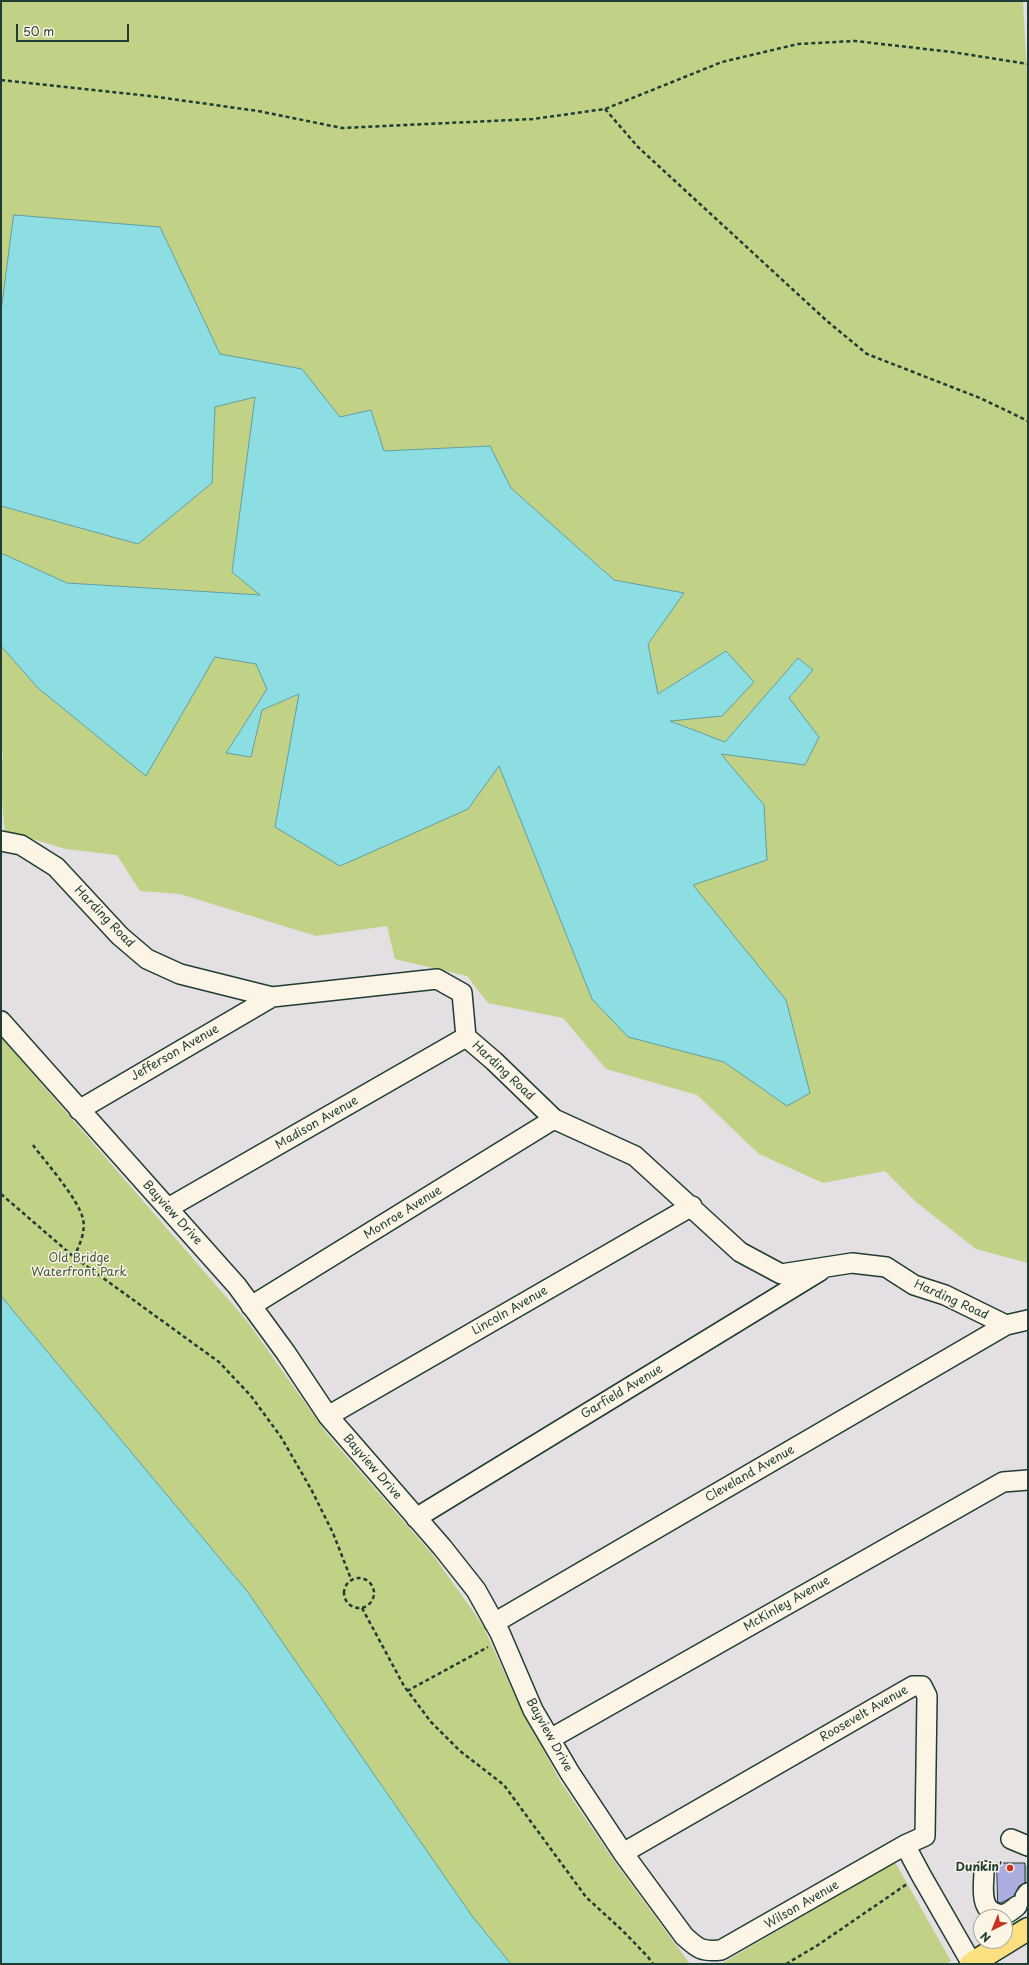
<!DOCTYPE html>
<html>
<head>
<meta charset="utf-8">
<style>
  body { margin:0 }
  #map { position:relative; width:1029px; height:1965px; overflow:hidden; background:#e3dfe3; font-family:"Playpen Sans",sans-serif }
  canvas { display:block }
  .frame { position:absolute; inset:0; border:2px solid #1f3d34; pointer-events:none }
  .north { position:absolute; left:973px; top:1909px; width:40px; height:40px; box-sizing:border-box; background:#fcf5e5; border:1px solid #a4ab9e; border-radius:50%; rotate:223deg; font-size:11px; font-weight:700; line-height:16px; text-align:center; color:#1f3d34 }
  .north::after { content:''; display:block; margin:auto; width:14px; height:18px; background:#c8321e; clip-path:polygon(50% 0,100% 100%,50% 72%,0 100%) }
  .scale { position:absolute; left:16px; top:24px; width:113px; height:18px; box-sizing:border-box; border:2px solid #1f3d34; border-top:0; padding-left:5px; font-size:12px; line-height:14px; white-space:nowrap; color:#1f3d34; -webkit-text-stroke:3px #fcf5e5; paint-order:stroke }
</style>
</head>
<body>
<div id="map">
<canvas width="1029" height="1965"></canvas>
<div class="frame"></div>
<div class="north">N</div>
<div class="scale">50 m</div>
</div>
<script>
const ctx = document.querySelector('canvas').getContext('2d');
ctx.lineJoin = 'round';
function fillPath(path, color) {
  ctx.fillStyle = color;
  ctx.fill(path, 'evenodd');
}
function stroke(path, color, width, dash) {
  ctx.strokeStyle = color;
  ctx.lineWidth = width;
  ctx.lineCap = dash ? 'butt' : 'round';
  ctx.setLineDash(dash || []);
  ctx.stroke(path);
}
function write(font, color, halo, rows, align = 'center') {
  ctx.font = font + ' "Playpen Sans",sans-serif';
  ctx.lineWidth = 3;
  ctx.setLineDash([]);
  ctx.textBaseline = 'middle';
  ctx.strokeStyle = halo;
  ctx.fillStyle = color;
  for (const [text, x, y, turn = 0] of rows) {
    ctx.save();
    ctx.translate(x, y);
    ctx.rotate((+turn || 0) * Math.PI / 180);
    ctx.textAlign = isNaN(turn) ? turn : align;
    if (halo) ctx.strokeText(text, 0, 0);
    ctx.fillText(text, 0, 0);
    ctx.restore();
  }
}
fillPath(new Path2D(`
  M 1,1 L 1023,1 L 1028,92 L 1028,1263 L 976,1249 L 916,1202 L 885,1171 L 823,1183 L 759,1154 L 697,1095 L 606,1069 L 563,1018 L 488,1003 L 467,976 L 395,959 L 387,926 L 316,936 L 180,894 L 140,891 L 117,855 L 66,849 L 5,831 C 2,804 0,779 3,752 L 1,751 L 1,646 L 38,688 L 146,776 L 215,657 L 257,664 L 267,689 L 226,753 L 251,757 L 262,710 L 300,694 L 468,809 L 499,765 L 592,999 L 628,1037 L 724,1062 L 787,1106 L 786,1000 L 693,885 L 764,805 L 720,754 L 819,737 L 789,699 L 813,670 L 798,659 L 725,742 L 669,720 L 726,651 L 658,694 L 648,644 L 684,593 L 614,580 L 511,488 L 490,446 L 384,451 L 371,410 L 340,417 L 302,369 L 220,354 L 160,227 L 14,215 L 1,312 Z
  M 255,396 L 232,572 L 261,595 L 67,583 L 1,553 L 1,506 L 138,544 L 212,483 L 215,407 Z
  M 1,1037 L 247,1321 L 327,1434 L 433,1555 L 482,1624 L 516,1698 L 560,1781 L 617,1865 L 690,1964 L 511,1964 L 472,1916 L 247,1591 L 1,1296 Z
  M 895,1862 L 951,1961 L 945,1964 L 721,1964 Z`), '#c1d186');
const water = new Path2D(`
  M 14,215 L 160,227 L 220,354 L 302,369 L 340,417 L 371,410 L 384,451 L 490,446 L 511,488 L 614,580 L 684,593 L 648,644 L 658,694 L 726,651 L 754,682 L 722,716 L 670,721 L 725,742 L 798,658 L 813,670 L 789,698 L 819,737 L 805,765 L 721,754 L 764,805 L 767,860 L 693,885 L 786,1000 L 810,1093 L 787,1106 L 724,1062 L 628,1037 L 592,999 L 499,766 L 468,809 L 340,866 L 275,827 L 299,694 L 262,710 L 251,757 L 226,753 L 267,689 L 256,664 L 215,657 L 146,776 L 38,688 L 1,646 L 1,553 L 67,583 L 260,595 L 232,572 L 255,397 L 215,407 L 212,483 L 138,544 L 1,506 L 1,312 Z
  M 1,1296 L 247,1591 L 472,1916 L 511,1964 L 1,1964 Z`);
fillPath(water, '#8cdee3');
stroke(water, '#609e9d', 1);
fillPath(new Path2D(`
  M 1025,1864 L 1028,1868 L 1028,1904 L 1026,1908 L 1015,1915 L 1011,1914 L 999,1902 Z`), '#0003');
const building = new Path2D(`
  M 997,1863 L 1025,1863 L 1025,1883 L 1019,1886 L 1014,1896 L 1001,1903 L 998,1902 Z`);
fillPath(building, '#aaadde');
stroke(building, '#1f3d34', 1);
const minor = new Path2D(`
  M 1,841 L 21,845 L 56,867 L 120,936 L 147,959 L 180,974 L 272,997 L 437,979 L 462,993 L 466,1037 L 494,1061 L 554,1119 L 635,1156 L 740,1252 L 781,1274 L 852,1263 L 886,1267 L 914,1285 L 945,1295 L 1006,1325 L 1028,1320
  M 1,1021 L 237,1286 L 286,1353 L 328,1416 L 442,1547 L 476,1590 L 500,1633 L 533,1710 L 570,1773 L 623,1853 L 684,1936 C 698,1949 702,1952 721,1950 L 905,1845 L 925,1836 L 927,1696 L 922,1686 L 913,1686 L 623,1853
  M 79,1110 L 272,997
  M 168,1208 L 466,1037
  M 251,1306 L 554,1119
  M 328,1416 L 692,1206
  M 416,1518 L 820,1271
  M 494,1623 L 1006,1325
  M 550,1739 L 1003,1482 L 1028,1480
  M 1011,1839 L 1028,1846
  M 905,1845 L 921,1875 L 972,1964
  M 984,1871 C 984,1883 979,1908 995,1913 C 1004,1917 1010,1912 1017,1906
  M 1025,1897 L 1028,1893`);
const major = new Path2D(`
  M 971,1964 L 1028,1929`);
stroke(minor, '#1f3d34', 22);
stroke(major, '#1f3d34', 25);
stroke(new Path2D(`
  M 1,80 L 150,96 L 258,111 L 342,128 L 533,119 L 605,109 L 722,62 L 798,44 L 855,41 L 952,52 L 1028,64
  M 605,109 L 638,147 L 827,321 L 867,354 L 980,398 L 1028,421
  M 33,1145 C 46,1163 78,1198 83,1219 C 86,1232 79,1246 74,1257
  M 1,1194 L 74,1257 L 219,1362 L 251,1396 L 281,1437 L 311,1489 L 333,1533 L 351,1579
  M344 1593a15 15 0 1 1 30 0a15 15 0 1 1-30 0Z
  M 362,1608 L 404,1686 L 431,1722 L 460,1751 L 504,1785 L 586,1897 L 623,1931 L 648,1957 L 653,1964
  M 407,1691 L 488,1647
  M 786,1964 L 818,1945 L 907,1884`), '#1f3d34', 2.5, [4, 3]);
stroke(minor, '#fcf5e5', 19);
stroke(major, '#fce080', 22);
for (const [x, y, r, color] of [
  [1010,1868,4,"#c8321e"]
]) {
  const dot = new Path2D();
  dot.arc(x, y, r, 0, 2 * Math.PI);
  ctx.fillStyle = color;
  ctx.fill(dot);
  stroke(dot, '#fcf5e5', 1.5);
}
write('12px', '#1f3d34', '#fcf5e5', [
  ["Harding Road",104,917,46],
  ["Jefferson Avenue",175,1053,-30],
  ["Harding Road",503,1071,43],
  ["Madison Avenue",317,1123,-30],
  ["Bayview Drive",172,1213,48],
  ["Monroe Avenue",403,1213,-32],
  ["Harding Road",951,1300,24],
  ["Lincoln Avenue",510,1311,-30],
  ["Garfield Avenue",622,1392,-31],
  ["Bayview Drive",372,1467,49],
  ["Cleveland Avenue",750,1474,-30],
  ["McKinley Avenue",787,1604,-30],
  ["Roosevelt Avenue",864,1714,-30],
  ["Bayview Drive",549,1735,61],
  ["Wilson Avenue",802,1905,-30]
]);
write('12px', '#3f5b44', '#fcf5e5', [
  ["Old Bridge",79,1259],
  ["Waterfront Park",79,1273]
]);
write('bold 12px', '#1f3d34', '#fcf5e5', [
  ["Dunkin'",1002,1868]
], 'right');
</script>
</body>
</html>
